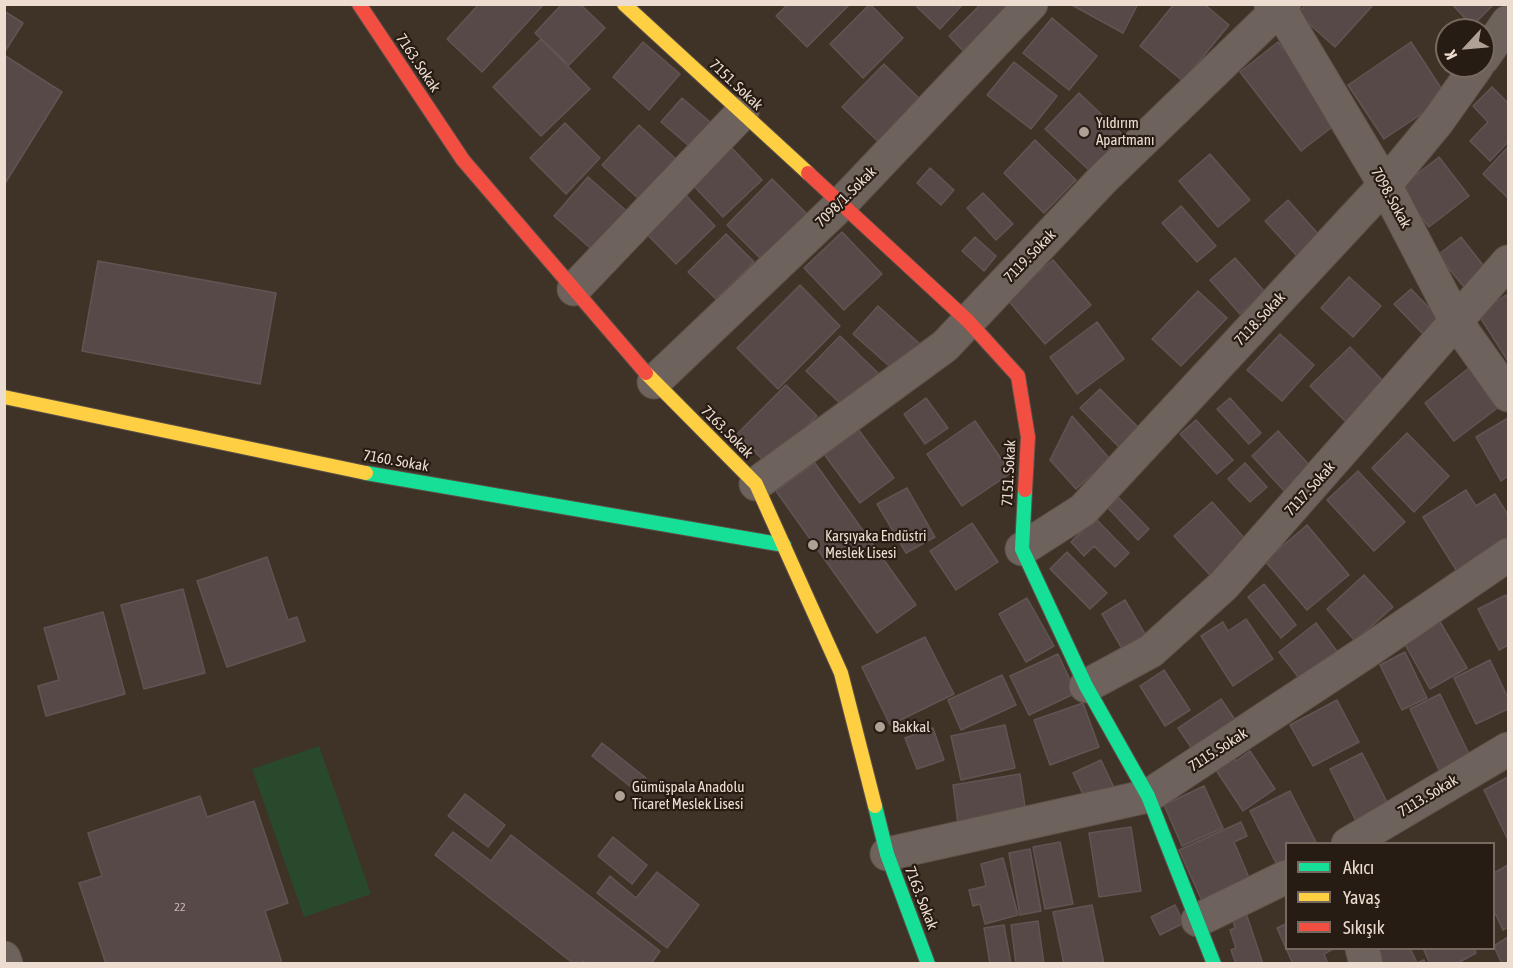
<!DOCTYPE html>
<html>
<head>
<meta charset="utf-8">
<style>
  body { margin:0 }
  #map { position:relative; width:1513px; height:968px; overflow:hidden; background:#3f3227; font-family:"Asap Condensed",sans-serif }
  canvas { display:block }
  .frame { position:absolute; inset:0; border:6px solid #edddd1; pointer-events:none }
  .legend { position:absolute; left:1285px; top:842px; width:210px; height:108px; box-sizing:border-box; background:#271c13; border:2px solid #76695f; margin:0; padding:8px 10px; list-style:none; font-size:18px; color:#edddd1 }
  .legend li { display:flex; align-items:center; gap:12px; height:30px }
  .legend b { width:30px; border:2px solid #76695f }
  .north { position:absolute; left:1435px; top:18px; width:60px; height:60px; box-sizing:border-box; background:#271c13; border:2px solid #76695f; border-radius:50%; rotate:244deg; font-size:16px; font-weight:700; line-height:24px; text-align:center; color:#edddd1 }
  .north::after { content:''; display:block; margin:auto; width:21px; height:27px; background:#b0a196; clip-path:polygon(50% 0,100% 100%,50% 72%,0 100%) }
</style>
</head>
<body>
<div id="map">
<canvas width="1513" height="968"></canvas>
<div class="frame"></div>
<ul class="legend">
<li><b style="height:8px;background:#16e098"></b>Akıcı</li>
<li><b style="height:8px;background:#ffcf43"></b>Yavaş</li>
<li><b style="height:8px;background:#f24e42"></b>Sıkışık</li>
</ul>
<div class="north">K</div>
</div>
<script>
const ctx = document.querySelector('canvas').getContext('2d');
ctx.lineJoin = 'round';
function fillPath(path, color) {
  ctx.fillStyle = color;
  ctx.fill(path, 'evenodd');
}
function stroke(path, color, width, dash) {
  ctx.strokeStyle = color;
  ctx.lineWidth = width;
  ctx.lineCap = dash ? 'butt' : 'round';
  ctx.setLineDash(dash || []);
  ctx.stroke(path);
}
function write(font, color, halo, rows, align = 'center') {
  ctx.font = font + ' "Asap Condensed",sans-serif';
  ctx.lineWidth = 4.5;
  ctx.setLineDash([]);
  ctx.textBaseline = 'middle';
  ctx.strokeStyle = halo;
  ctx.fillStyle = color;
  for (const [text, x, y, turn = 0] of rows) {
    ctx.save();
    ctx.translate(x, y);
    ctx.rotate((+turn || 0) * Math.PI / 180);
    ctx.textAlign = isNaN(turn) ? turn : align;
    if (halo) ctx.strokeText(text, 0, 0);
    ctx.fillText(text, 0, 0);
    ctx.restore();
  }
}
fillPath(new Path2D(`
  M 319,746 L 371,894 L 304,917 L 252,769 Z`), '#29492c');
const building = new Path2D(`
  M 479,4 L 544,4 L 482,72 L 447,39 Z
  M 562,4 L 580,4 L 605,28 L 569,65 L 535,33 Z
  M 788,4 L 849,4 L 849,5 L 807,47 L 776,16 Z
  M 870,4 L 903,38 L 863,78 L 830,44 Z
  M 919,4 L 963,4 L 940,29 L 917,7 Z
  M 981,4 L 1017,4 L 966,54 L 949,36 Z
  M 1070,4 L 1138,4 L 1123,33 Z
  M 1174,4 L 1204,4 L 1229,25 L 1183,81 L 1140,46 Z
  M 1306,4 L 1374,4 L 1335,47 L 1298,14 Z
  M 1452,4 L 1494,4 L 1472,26 Z
  M 4,11 L 23,23 L 4,53 Z
  M 1052,18 L 1097,56 L 1069,90 L 1023,53 Z
  M 541,39 L 590,89 L 541,136 L 493,87 Z
  M 643,42 L 680,74 L 649,110 L 613,77 Z
  M 1278,42 L 1340,121 L 1301,151 L 1240,72 Z
  M 1411,42 L 1447,97 L 1384,139 L 1348,85 Z
  M 4,55 L 62,92 L 4,185 Z
  M 1014,62 L 1057,96 L 1031,129 L 987,95 Z
  M 884,64 L 926,105 L 885,148 L 842,107 Z
  M 1492,87 L 1508,103 L 1508,142 L 1490,161 L 1470,141 L 1488,122 L 1473,106 Z
  M 1079,93 L 1123,135 L 1090,171 L 1045,129 Z
  M 682,98 L 717,128 L 696,152 L 661,122 Z
  M 565,123 L 600,158 L 566,194 L 530,158 Z
  M 639,125 L 677,160 L 641,201 L 602,165 Z
  M 1035,140 L 1076,180 L 1044,213 L 1004,173 Z
  M 730,146 L 762,180 L 723,217 L 691,183 Z
  M 1508,147 L 1508,198 L 1483,174 Z
  M 1210,154 L 1250,200 L 1218,227 L 1179,181 Z
  M 1439,157 L 1469,196 L 1429,227 L 1399,188 Z
  M 930,168 L 954,190 L 941,205 L 917,183 Z
  M 588,177 L 630,214 L 596,253 L 554,216 Z
  M 772,179 L 808,215 L 763,261 L 727,225 Z
  M 680,189 L 715,226 L 676,264 L 640,227 Z
  M 983,193 L 1013,224 L 996,240 L 967,208 Z
  M 1288,200 L 1320,236 L 1298,257 L 1265,221 Z
  M 1181,206 L 1216,246 L 1197,262 L 1162,223 Z
  M 842,232 L 882,274 L 844,310 L 804,268 Z
  M 726,234 L 754,262 L 716,299 L 688,272 Z
  M 975,237 L 996,256 L 984,271 L 962,251 Z
  M 1461,237 L 1486,269 L 1464,287 L 1438,255 Z
  M 1235,258 L 1265,292 L 1240,314 L 1210,280 Z
  M 1053,260 L 1091,305 L 1045,344 L 1007,299 Z
  M 98,261 L 276,293 L 260,384 L 82,351 Z
  M 1349,277 L 1381,306 L 1353,337 L 1321,308 Z
  M 800,285 L 840,326 L 778,389 L 737,348 Z
  M 1411,289 L 1439,318 L 1423,334 L 1394,304 Z
  M 1198,291 L 1227,318 L 1181,366 L 1152,339 Z
  M 1506,295 L 1508,299 L 1508,361 L 1478,314 Z
  M 878,306 L 921,345 L 896,372 L 853,334 Z
  M 1097,322 L 1124,359 L 1077,394 L 1050,357 Z
  M 1280,334 L 1314,365 L 1282,401 L 1247,370 Z
  M 840,336 L 879,374 L 845,408 L 806,371 Z
  M 1350,347 L 1388,386 L 1349,425 L 1310,386 Z
  M 1470,367 L 1500,406 L 1454,441 L 1425,403 Z
  M 786,385 L 817,416 L 768,465 L 737,434 Z
  M 1100,389 L 1139,428 L 1119,447 L 1080,408 Z
  M 926,398 L 948,428 L 925,444 L 904,414 Z
  M 1230,398 L 1261,433 L 1249,444 L 1217,409 Z
  M 1072,416 L 1110,459 L 1076,489 L 1050,460 Z
  M 1508,418 L 1508,476 L 1501,481 L 1476,437 Z
  M 1196,420 L 1233,460 L 1217,474 L 1180,434 Z
  M 975,421 L 1011,473 L 962,506 L 927,454 Z
  M 858,429 L 894,478 L 860,503 L 824,454 Z
  M 1278,431 L 1313,469 L 1287,494 L 1252,456 Z
  M 1407,433 L 1449,476 L 1414,512 L 1372,468 Z
  M 815,463 L 916,605 L 877,633 L 776,491 Z
  M 1245,463 L 1267,487 L 1250,502 L 1228,479 Z
  M 1358,471 L 1405,522 L 1374,551 L 1327,500 Z
  M 907,488 L 935,537 L 906,553 L 877,504 Z
  M 1466,490 L 1476,506 L 1495,494 L 1508,515 L 1508,542 L 1458,573 L 1423,517 Z
  M 1119,498 L 1149,529 L 1138,540 L 1108,508 Z
  M 1212,502 L 1247,541 L 1210,575 L 1174,536 Z
  M 1095,518 L 1129,553 L 1115,567 L 1094,546 L 1084,556 L 1071,542 Z
  M 972,523 L 998,562 L 956,590 L 930,551 Z
  M 1307,525 L 1349,575 L 1307,610 L 1265,561 Z
  M 1067,552 L 1107,593 L 1090,609 L 1050,569 Z
  M 267,557 L 288,620 L 297,617 L 305,641 L 227,667 L 197,581 Z
  M 1364,575 L 1393,607 L 1355,641 L 1327,609 Z
  M 1264,584 L 1296,625 L 1281,638 L 1248,597 Z
  M 183,589 L 205,673 L 144,689 L 121,605 Z
  M 1506,595 L 1508,600 L 1508,645 L 1499,650 L 1478,609 Z
  M 1027,598 L 1054,646 L 1026,662 L 999,614 Z
  M 1125,600 L 1148,639 L 1124,652 L 1102,614 Z
  M 103,612 L 125,694 L 46,716 L 38,686 L 59,680 L 44,628 Z
  M 1246,619 L 1273,659 L 1233,686 L 1201,636 L 1223,622 L 1228,631 Z
  M 1439,620 L 1467,668 L 1430,689 L 1403,641 Z
  M 1316,623 L 1339,654 L 1302,682 L 1279,652 Z
  M 925,637 L 954,694 L 890,725 L 862,667 Z
  M 1405,652 L 1427,698 L 1402,710 L 1380,665 Z
  M 1058,654 L 1076,693 L 1029,715 L 1010,676 Z
  M 1490,660 L 1508,698 L 1508,709 L 1476,724 L 1454,678 Z
  M 1164,670 L 1190,710 L 1165,726 L 1140,686 Z
  M 1002,675 L 1016,705 L 961,730 L 948,700 Z
  M 1440,694 L 1472,760 L 1441,774 L 1410,709 Z
  M 1221,699 L 1238,724 L 1195,753 L 1178,728 Z
  M 1337,700 L 1359,742 L 1313,766 L 1290,725 Z
  M 1083,703 L 1099,747 L 1050,765 L 1034,720 Z
  M 1005,725 L 1015,768 L 961,780 L 951,736 Z
  M 933,728 L 944,760 L 917,769 L 905,738 Z
  M 602,743 L 646,778 L 636,791 L 592,756 Z
  M 1250,751 L 1275,789 L 1243,811 L 1212,764 L 1231,752 L 1236,761 Z
  M 1362,753 L 1390,808 L 1358,825 L 1330,769 Z
  M 1101,760 L 1116,792 L 1088,805 L 1073,773 Z
  M 1020,774 L 1026,813 L 958,824 L 953,785 Z
  M 1508,777 L 1508,840 L 1484,790 Z
  M 1204,786 L 1223,828 L 1182,846 L 1164,805 Z
  M 1290,791 L 1317,844 L 1286,844 L 1286,863 L 1278,867 L 1250,811 Z
  M 465,794 L 505,825 L 488,847 L 448,816 Z
  M 200,796 L 207,817 L 254,801 L 288,903 L 265,911 L 282,963 L 106,964 L 79,883 L 102,876 L 88,833 Z
  M 1241,822 L 1247,836 L 1234,842 L 1250,880 L 1202,901 L 1179,850 Z
  M 1131,827 L 1141,891 L 1099,897 L 1089,833 Z
  M 453,832 L 491,861 L 511,835 L 660,951 L 651,964 L 586,964 L 583,961 L 582,964 L 574,964 L 435,855 Z
  M 613,837 L 647,865 L 632,884 L 598,856 Z
  M 1060,842 L 1073,904 L 1045,909 L 1033,847 Z
  M 1030,849 L 1041,911 L 1020,915 L 1009,853 Z
  M 1003,858 L 1018,915 L 985,924 L 980,904 L 973,906 L 969,890 L 986,886 L 981,864 Z
  M 1508,865 L 1508,927 L 1503,930 L 1494,911 L 1494,873 Z
  M 657,872 L 699,905 L 667,948 L 597,893 L 610,876 L 636,898 Z
  M 1092,905 L 1104,964 L 1064,964 L 1053,912 Z
  M 1175,905 L 1184,923 L 1160,935 L 1151,917 Z
  M 1246,913 L 1263,964 L 1236,964 L 1231,950 L 1236,948 L 1230,930 L 1235,928 L 1232,917 Z
  M 1038,921 L 1044,964 L 1016,964 L 1011,925 Z
  M 1286,924 L 1286,948 L 1335,948 L 1324,954 L 1328,964 L 1293,964 L 1277,928 Z
  M 1004,925 L 1011,964 L 990,964 L 984,928 Z
  M 1508,937 L 1508,964 L 1502,964 L 1494,946 Z
  M 1373,948 L 1410,948 L 1417,963 L 1424,960 L 1426,964 L 1380,964 Z
  M 1423,948 L 1474,948 L 1476,953 L 1456,964 L 1430,964 Z`);
fillPath(building, '#584949');
stroke(building, '#615554', 1.5);
const street = new Path2D(`
  M 1271,4 L 1280,9 L 1385,185 L 1457,323 L 1508,395
  M 1483,58 L 1508,22
  M 574,289 L 742,113
  M 654,382 L 841,204 L 1031,4
  M 756,484 L 945,346 L 1103,179 L 1284,4
  M 1022,549 L 1083,510 L 1385,185 L 1438,121 L 1477,66
  M 1086,686 L 1151,651 L 1224,585 L 1508,262
  M 1348,844 L 1508,749
  M 887,854 L 1148,796 L 1369,650 L 1508,555
  M 1198,920 L 1286,877
  M 1362,948 L 1366,964
  M 4,958 L 6,964`);
const fast = new Path2D(`
  M 366,473 L 784,545
  M 1025,490 L 1022,549 L 1086,686 L 1148,796 L 1214,964
  M 875,806 L 887,854 L 928,964`);
const slow = new Path2D(`
  M 624,4 L 808,173
  M 646,373 L 756,484 L 841,673 L 875,806
  M 4,397 L 366,473`);
const jam = new Path2D(`
  M 359,4 L 463,160 L 646,373
  M 808,173 L 968,321 L 1018,376 L 1028,437 L 1025,490`);
stroke(street, '#5c5047', 35);
stroke(fast, '#5c5047', 16);
stroke(slow, '#5c5047', 16);
stroke(jam, '#5c5047', 16);
stroke(street, '#6e635c', 33);
stroke(fast, '#16e098', 14);
stroke(slow, '#ffcf43', 14);
stroke(jam, '#f24e42', 14);
for (const [x, y, r, color] of [
  [1084,132,6,"#b0a196"],
  [813,545,6,"#b0a196"],
  [880,727,6,"#b0a196"],
  [620,796,6,"#b0a196"]
]) {
  const dot = new Path2D();
  dot.arc(x, y, r, 0, 2 * Math.PI);
  ctx.fillStyle = color;
  ctx.fill(dot);
  stroke(dot, '#271c13', 2);
}
write('12px', '#c8b8af', null, [
  ["22",180,907]
]);
write('15px', '#edddd1', '#271c13', [
  ["7163. Sokak",418,63,56],
  ["7151. Sokak",736,85,43],
  ["7098/1. Sokak",846,197,-45],
  ["7098. Sokak",1391,198,61],
  ["7119. Sokak",1030,256,-46],
  ["7118. Sokak",1260,319,-47],
  ["7163. Sokak",727,432,45],
  ["7160. Sokak",396,461,10],
  ["7151. Sokak",1009,473,-87],
  ["7117. Sokak",1310,489,-48],
  ["7115. Sokak",1218,750,-33],
  ["7113. Sokak",1428,796,-31],
  ["7163. Sokak",921,898,69]
]);
write('15px', '#edddd1', '#271c13', [
  ["Yıldırım",1096,123],
  ["Apartmanı",1096,140],
  ["Karşıyaka Endüstri",825,536],
  ["Meslek Lisesi",825,553],
  ["Bakkal",892,727],
  ["Gümüşpala Anadolu",632,787],
  ["Ticaret Meslek Lisesi",632,804]
], 'left');
</script>
</body>
</html>
